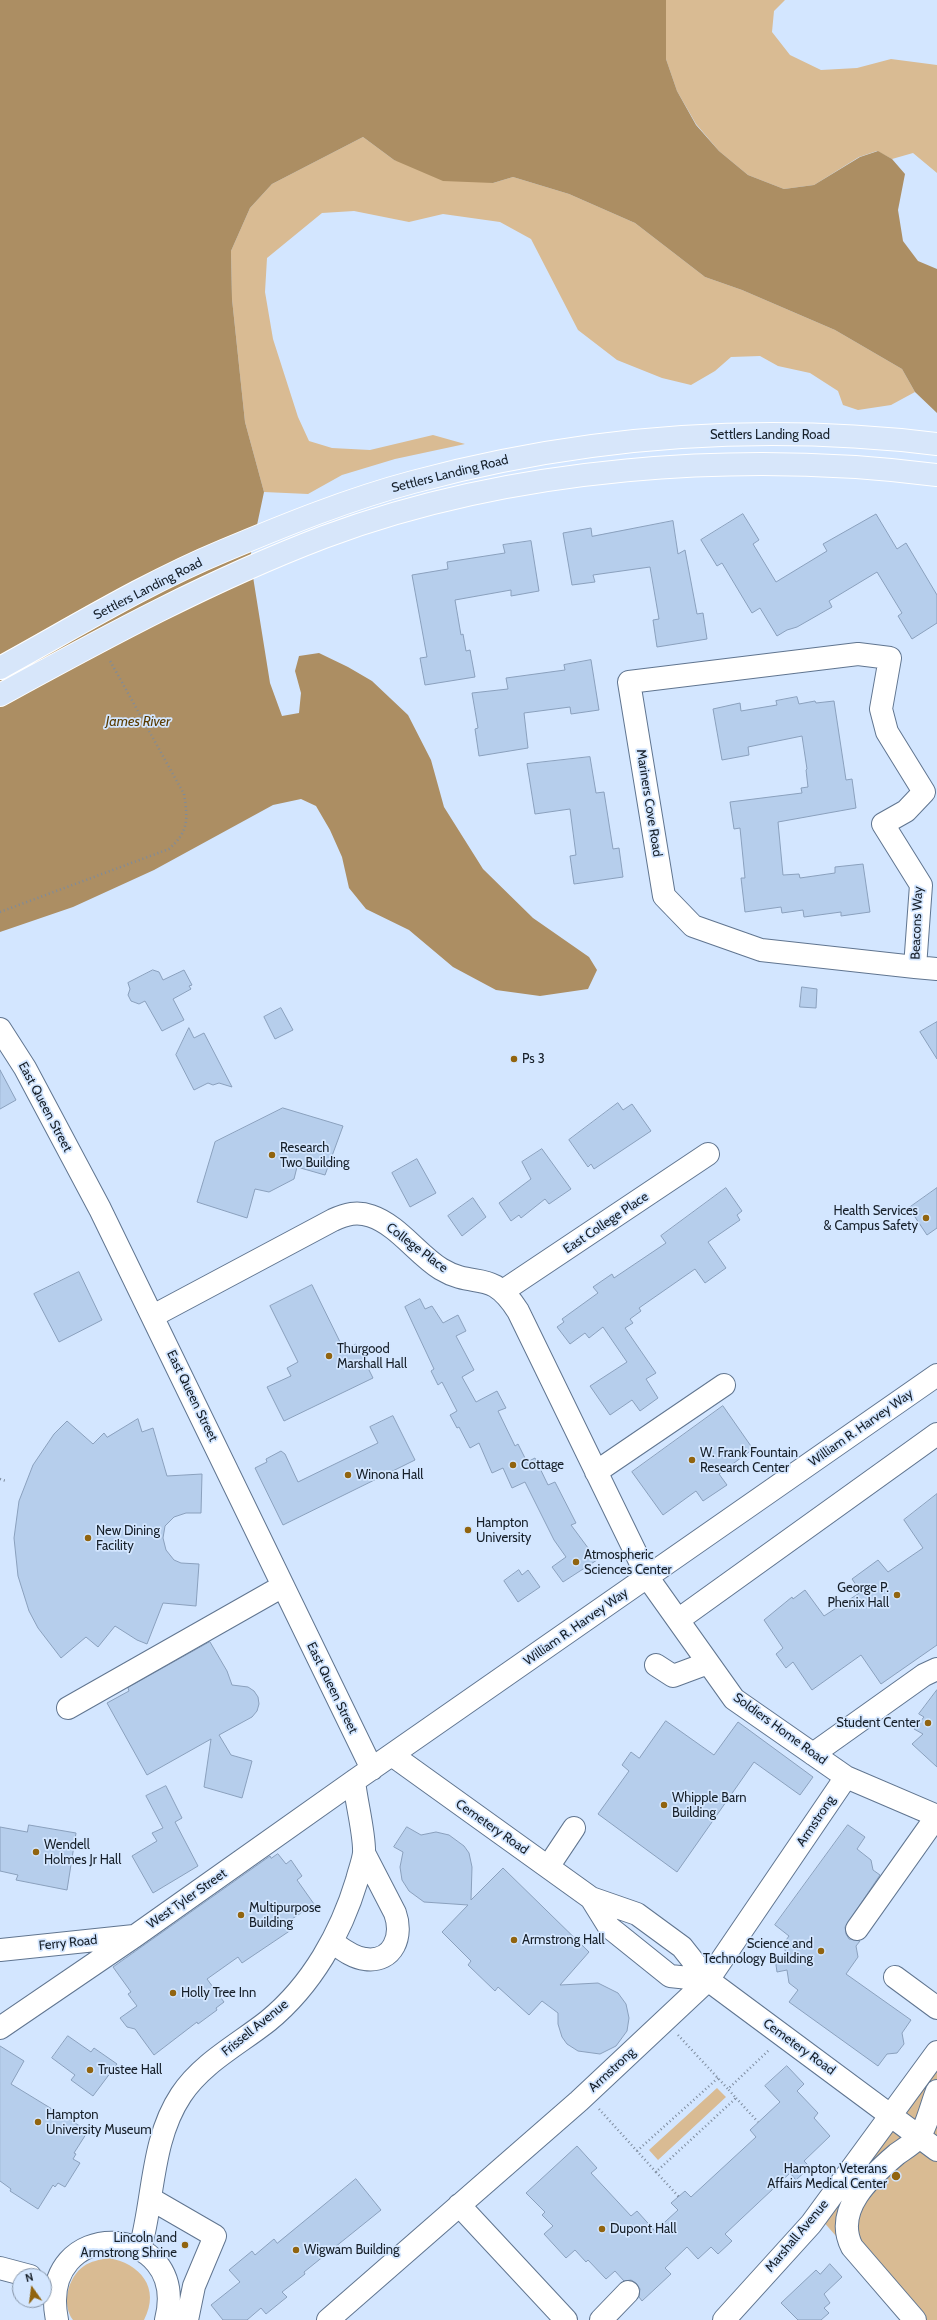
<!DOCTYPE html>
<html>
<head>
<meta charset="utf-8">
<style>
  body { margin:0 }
  #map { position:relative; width:937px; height:2320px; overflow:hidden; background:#d3e6ff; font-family:Cabin,sans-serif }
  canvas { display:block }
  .north { position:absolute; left:12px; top:2268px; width:40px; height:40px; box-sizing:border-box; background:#d3e6ff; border:1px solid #8796a9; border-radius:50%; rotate:346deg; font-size:11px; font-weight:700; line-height:16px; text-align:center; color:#161f29 }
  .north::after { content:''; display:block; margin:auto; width:14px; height:18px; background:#91640f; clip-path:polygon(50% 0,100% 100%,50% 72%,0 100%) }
</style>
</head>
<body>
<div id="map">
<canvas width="937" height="2320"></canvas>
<div class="north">N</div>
</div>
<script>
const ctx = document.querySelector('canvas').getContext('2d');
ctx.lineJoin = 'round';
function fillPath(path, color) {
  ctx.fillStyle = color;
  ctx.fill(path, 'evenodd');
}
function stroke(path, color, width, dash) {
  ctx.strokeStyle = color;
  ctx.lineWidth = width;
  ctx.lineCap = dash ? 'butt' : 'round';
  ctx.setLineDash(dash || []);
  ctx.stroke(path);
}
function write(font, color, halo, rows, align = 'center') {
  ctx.font = font + ' Cabin,sans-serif';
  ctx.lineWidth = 3.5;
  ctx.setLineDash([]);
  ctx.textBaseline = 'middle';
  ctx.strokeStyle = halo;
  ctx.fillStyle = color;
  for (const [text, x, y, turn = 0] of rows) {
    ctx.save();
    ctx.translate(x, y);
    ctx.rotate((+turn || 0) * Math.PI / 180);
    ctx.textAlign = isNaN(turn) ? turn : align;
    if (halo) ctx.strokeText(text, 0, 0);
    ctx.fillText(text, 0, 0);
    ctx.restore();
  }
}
fillPath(new Path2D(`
  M 666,0 L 785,0 L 774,11 L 772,32 L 790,55 L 821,70 L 857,68 L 891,59 L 937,65 L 937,173 L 913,153 L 892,159 L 877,151 L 859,157 L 814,185 L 784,189 L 748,175 L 719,151 L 696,124 L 677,91 L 666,59 Z
  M 363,137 L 394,160 L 493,183 L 513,177 L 569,194 L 635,223 L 705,277 L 742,290 L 835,330 L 902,369 L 915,392 L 891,405 L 858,410 L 843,405 L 838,391 L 810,373 L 778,366 L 760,356 L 731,357 L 715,371 L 691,385 L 662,378 L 617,360 L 578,330 L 531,239 L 500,222 L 443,214 L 409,222 L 354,211 L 322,213 L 267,258 L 265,292 L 273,339 L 298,417 L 309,441 L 332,448 L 370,450 L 433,435 L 465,444 L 395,459 L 342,475 L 308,494 L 264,492 L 245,422 L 232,299 L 231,251 L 250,208 L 272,184 Z
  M 937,2064 L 937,2320 L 910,2320 L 821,2219 Z
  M 717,2088 L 726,2097 L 658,2160 L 649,2150 Z
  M 108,2258 C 140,2263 161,2288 144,2320 L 73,2320 C 61,2304 68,2277 84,2266 C 91,2261 99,2260 108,2258 Z`), '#d9bb93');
fillPath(new Path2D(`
  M 0,0 L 666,0 L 666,59 L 677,91 L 696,125 L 719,151 L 748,175 L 784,189 L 814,185 L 860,157 L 878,151 L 892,159 L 905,174 L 898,210 L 903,241 L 918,261 L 937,269 L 937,413 L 915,392 L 902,369 L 835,330 L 742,290 L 705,277 L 635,223 L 569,194 L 513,177 L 493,183 L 443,181 L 394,160 L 363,137 L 272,184 L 250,208 L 231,251 L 232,299 L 245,422 L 264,492 L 250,558 L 270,683 L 282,716 L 299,713 L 301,693 L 295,671 L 299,656 L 319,653 L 348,667 L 372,681 L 408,715 L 431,760 L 444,807 L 483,869 L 533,918 L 589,957 L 597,970 L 588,989 L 540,996 L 496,990 L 453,967 L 409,930 L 366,909 L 349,888 L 342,857 L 330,830 L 316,806 L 301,799 L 273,805 L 154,870 L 73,907 L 0,932 Z`), '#ac8e63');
const building = new Path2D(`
  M 743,514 L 759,540 L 753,544 L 776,582 L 827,551 L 823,544 L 876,514 L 897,549 L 906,543 L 937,595 L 937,623 L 912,639 L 898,616 L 902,613 L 877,572 L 829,601 L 832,607 L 797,627 L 787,630 L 777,636 L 760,608 L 752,613 L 722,563 L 717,566 L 701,540 Z
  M 673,521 L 678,554 L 685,550 L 697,614 L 703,613 L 707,639 L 657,647 L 653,620 L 659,619 L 650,567 L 593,575 L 595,582 L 572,585 L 563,533 L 591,528 L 592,536 Z
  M 531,541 L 539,591 L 511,596 L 511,590 L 455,600 L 461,635 L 463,634 L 466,651 L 470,650 L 475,677 L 425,685 L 420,658 L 427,657 L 412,575 L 448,569 L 447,562 L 505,553 L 503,545 Z
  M 591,660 L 599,710 L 571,714 L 570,707 L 524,713 L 528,748 L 479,756 L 475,729 L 478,728 L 472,693 L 508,689 L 506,678 L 565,670 L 564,665 Z
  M 797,697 L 799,704 L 815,701 L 816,703 L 834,701 L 846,780 L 852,779 L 856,808 L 778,822 L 783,875 L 799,874 L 800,878 L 835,873 L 835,867 L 863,864 L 870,912 L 841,916 L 841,912 L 804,917 L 803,910 L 782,913 L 781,907 L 745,912 L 741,878 L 745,878 L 740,828 L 734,829 L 730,802 L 802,793 L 801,788 L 808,787 L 806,770 L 807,769 L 802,736 L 748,747 L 749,755 L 722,760 L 713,709 L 740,703 L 741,711 L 777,705 L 776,701 Z
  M 590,757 L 596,793 L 604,792 L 613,849 L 619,848 L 623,877 L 574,884 L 570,856 L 576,855 L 570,809 L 535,814 L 527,764 Z
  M 153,970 L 159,972 L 163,980 L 184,970 L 192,985 L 189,986 L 191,989 L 173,999 L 184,1020 L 162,1031 L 145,1001 L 139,1004 L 131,1001 L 128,995 L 130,989 L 128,983 Z
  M 802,987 L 817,989 L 816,1008 L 800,1007 Z
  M 281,1008 L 293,1030 L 275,1039 L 264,1017 Z
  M 937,1022 L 937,1059 L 920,1032 Z
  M 189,1028 L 194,1038 L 204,1033 L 232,1087 L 219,1083 L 213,1085 L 208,1083 L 194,1090 L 176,1055 Z
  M 0,1070 L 16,1100 L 0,1109 Z
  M 618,1103 L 623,1110 L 632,1104 L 651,1131 L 594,1169 L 591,1164 L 588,1167 L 569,1140 Z
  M 283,1108 L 343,1126 L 325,1175 L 297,1167 L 294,1179 L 269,1192 L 255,1189 L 247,1218 L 197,1202 L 215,1142 Z
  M 542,1149 L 571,1189 L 549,1204 L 545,1199 L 521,1218 L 519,1215 L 511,1221 L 499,1203 L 531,1179 L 522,1162 Z
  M 417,1159 L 436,1193 L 410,1207 L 392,1173 Z
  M 726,1188 L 742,1211 L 737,1215 L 740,1220 L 708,1242 L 726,1268 L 705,1283 L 695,1269 L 639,1308 L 641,1311 L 630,1319 L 633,1323 L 625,1328 L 656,1373 L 646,1379 L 658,1398 L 640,1411 L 632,1400 L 610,1415 L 590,1386 L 627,1362 L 603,1327 L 589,1338 L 585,1333 L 570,1344 L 557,1327 L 564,1322 L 562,1319 L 598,1293 L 593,1287 L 612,1274 L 614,1278 L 666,1243 L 661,1236 Z
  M 937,1188 L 937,1228 L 927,1235 L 909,1208 Z
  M 473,1198 L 486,1217 L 462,1236 L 448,1216 Z
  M 79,1272 L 102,1320 L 59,1342 L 34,1294 Z
  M 312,1285 L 344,1350 L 356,1344 L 373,1378 L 284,1421 L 267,1387 L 291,1376 L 287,1368 L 298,1362 L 270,1306 Z
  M 420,1299 L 425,1309 L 432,1306 L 443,1323 L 458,1315 L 466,1331 L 456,1336 L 474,1370 L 462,1377 L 476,1402 L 497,1391 L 506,1408 L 498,1411 L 515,1446 L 518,1444 L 527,1462 L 535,1458 L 548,1485 L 555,1482 L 576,1523 L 571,1525 L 597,1560 L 563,1582 L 552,1567 L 566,1557 L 554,1540 L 525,1482 L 512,1488 L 503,1468 L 492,1473 L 479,1443 L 470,1448 L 459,1427 L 457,1428 L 450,1415 L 457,1411 L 442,1382 L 438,1385 L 431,1371 L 434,1369 L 405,1307 Z
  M 723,1406 L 753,1449 L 719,1474 L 727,1485 L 703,1501 L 696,1491 L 663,1515 L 632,1472 Z
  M 393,1416 L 415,1460 L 283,1525 L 255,1468 L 267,1462 L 266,1459 L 281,1451 L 285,1454 L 298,1482 L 378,1443 L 370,1427 Z
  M 138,1419 L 142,1432 L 153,1428 L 167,1476 L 202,1474 L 201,1513 L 186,1513 L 174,1517 L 165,1526 L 163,1538 L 166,1550 L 174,1560 L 181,1563 L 199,1564 L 196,1606 L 163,1603 L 147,1644 L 137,1640 L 115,1626 L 98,1647 L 86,1637 L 61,1658 L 38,1628 L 29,1611 L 18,1576 L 14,1538 L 19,1501 L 33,1465 L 54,1434 L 67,1421 L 93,1444 L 104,1433 L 107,1437 Z
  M 937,1494 L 937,1645 L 881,1684 L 861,1655 L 812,1690 L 793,1662 L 786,1668 L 776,1654 L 783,1648 L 764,1620 L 792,1597 L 793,1599 L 805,1590 L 824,1616 L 861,1592 L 852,1579 L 878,1560 L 888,1572 L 923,1548 L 904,1520 Z
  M 519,1570 L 522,1575 L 528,1570 L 540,1587 L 518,1602 L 504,1581 Z
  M 210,1642 L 227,1671 L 232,1685 L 248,1687 L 254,1691 L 258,1697 L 259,1704 L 257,1711 L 252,1717 L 219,1735 L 231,1755 L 252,1761 L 242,1798 L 204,1787 L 211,1739 L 147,1775 L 107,1703 L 129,1691 L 128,1688 Z
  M 937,1690 L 937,1767 L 912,1744 L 923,1734 L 914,1729 L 924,1717 L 919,1714 Z
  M 666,1721 L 714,1755 L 738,1722 L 813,1777 L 800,1795 L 754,1762 L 677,1872 L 598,1814 L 629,1771 L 622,1765 L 631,1752 L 639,1758 Z
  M 166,1786 L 182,1818 L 175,1822 L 198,1866 L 153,1893 L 132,1856 L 157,1841 L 152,1833 L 163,1828 L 146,1796 Z
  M 29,1825 L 76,1833 L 67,1890 L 16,1880 L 18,1875 L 0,1871 L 0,1827 L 27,1832 Z
  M 848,1825 L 865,1837 L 857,1849 L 871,1860 L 873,1870 L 880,1875 L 845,1927 L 846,1934 L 849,1939 L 860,1941 L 856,1946 L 858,1957 L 846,1974 L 911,2020 L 902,2033 L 904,2044 L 897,2053 L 887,2054 L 878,2066 L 789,2002 L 798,1990 L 789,1983 L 787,1970 L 777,1972 L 775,1958 L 786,1956 L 784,1943 L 789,1936 L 775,1925 Z
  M 407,1827 L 421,1835 L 436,1832 L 449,1835 L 464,1846 L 469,1853 L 472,1867 L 471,1900 L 503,1868 L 589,1952 L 560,1985 L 598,1983 L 618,1993 L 626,2004 L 629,2018 L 627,2031 L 616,2046 L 600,2054 L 578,2051 L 567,2044 L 562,2037 L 558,2024 L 558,2013 L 542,2001 L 529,2015 L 498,1987 L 495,1991 L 468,1965 L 471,1961 L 442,1932 L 468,1905 L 424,1902 L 409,1891 L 402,1880 L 400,1867 L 403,1852 L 394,1847 Z
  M 278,1854 L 286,1864 L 291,1860 L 302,1876 L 297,1880 L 314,1904 L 289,1921 L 294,1928 L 242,1963 L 238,1957 L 207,1979 L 224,2002 L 216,2008 L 217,2010 L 198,2024 L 197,2022 L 154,2055 L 135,2029 L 127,2027 L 120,2018 L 137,2006 L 128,1994 L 131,1992 L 113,1967 L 270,1856 L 271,1858 Z
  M 68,2036 L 91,2052 L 94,2048 L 117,2064 L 93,2096 L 71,2080 L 75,2075 L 52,2058 Z
  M 0,2046 L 24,2061 L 11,2084 L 88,2131 L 74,2153 L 76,2154 L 73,2159 L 80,2163 L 65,2187 L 58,2183 L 55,2187 L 53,2185 L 38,2209 L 10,2191 L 11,2189 L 0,2181 Z
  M 787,2066 L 804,2084 L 797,2091 L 818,2113 L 814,2118 L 830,2136 L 804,2161 L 810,2167 L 796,2180 L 790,2173 L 725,2234 L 732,2241 L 718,2254 L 711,2247 L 698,2259 L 687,2247 L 665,2268 L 671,2274 L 642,2301 L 639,2297 L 640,2289 L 636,2283 L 631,2280 L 624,2281 L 615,2271 L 606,2279 L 588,2260 L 586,2262 L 575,2250 L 566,2258 L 544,2234 L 553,2226 L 542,2215 L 545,2212 L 526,2193 L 577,2146 L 597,2168 L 591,2173 L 631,2216 L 637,2211 L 655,2231 L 678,2210 L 671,2203 L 685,2191 L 691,2197 L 756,2137 L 750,2130 L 780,2102 L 765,2086 Z
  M 356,2179 L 381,2210 L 304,2272 L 305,2274 L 282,2292 L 287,2297 L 266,2314 L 261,2308 L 247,2320 L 223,2320 L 211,2305 L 240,2282 L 229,2270 L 252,2251 L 255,2255 L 274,2239 L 277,2243 Z
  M 830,2264 L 842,2277 L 824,2294 L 830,2303 L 824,2308 L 829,2313 L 821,2320 L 798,2320 L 781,2303 L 816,2270 L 820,2274 Z`);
fillPath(building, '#b6ceec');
stroke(building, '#8aa0bd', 1);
const minor = new Path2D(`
  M 915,967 L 921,885 L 883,824 L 906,811 L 924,792 L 887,732 L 881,709 L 890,658 L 858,654 L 629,682 L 664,896 L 693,926 L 761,950 L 915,967 L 937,969
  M 0,1029 L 25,1068 L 100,1209 L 372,1769
  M 503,1291 L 708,1154
  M 153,1316 L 333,1220 C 346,1214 357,1211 371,1216 C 398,1225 417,1254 441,1269 C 476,1290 490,1267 518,1311 L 648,1578 L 734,1699 L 846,1777 L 937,1816
  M 596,1472 L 724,1385
  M 678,1620 L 937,1434
  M 656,1665 L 673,1676 L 708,1663
  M 68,1708 L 283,1586
  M 813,1754 L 924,1675 L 937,1669
  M 392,1755 L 591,1898 L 637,1914 L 682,1947 L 708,1980 L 937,2150
  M 548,1867 L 574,1828
  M 591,1898 L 609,1927 L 670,1976 L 708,1980
  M 857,1929 L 937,1816
  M 332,1942 C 342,1949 353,1958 365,1959 C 394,1963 403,1935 395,1913 L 364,1853
  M 0,1950 L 134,1936
  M 895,1977 L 937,2008
  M 0,2028 L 135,1936 L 354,1781 L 937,1375
  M 151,2199 L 215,2236 L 194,2286 L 187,2320
  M 459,2205 L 566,2320
  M 140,2249 C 154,2199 151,2140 181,2095 C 202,2063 239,2044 268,2021 C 312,1985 341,1933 357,1880 C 359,1871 363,1862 364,1853 C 365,1835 356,1801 354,1781
  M 0,2268 L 30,2276
  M 57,2320 C 36,2214 191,2220 166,2320
  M 328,2320 L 579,2101 L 708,1980 L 846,1777
  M 601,2320 L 628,2292
  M 724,2320 L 811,2224 L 937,2052
  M 915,2320 L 852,2247 C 833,2210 870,2177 897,2154 C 904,2149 914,2143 919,2137 C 927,2126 932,2103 937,2091`);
const major = new Path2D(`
  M 0,668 C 73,628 146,583 223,551 C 285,525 349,499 413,482 C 584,436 762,423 937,444
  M 0,695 C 106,637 211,580 324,537 C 511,467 740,450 937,475`);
stroke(minor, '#607590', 24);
stroke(major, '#fff', 24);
stroke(new Path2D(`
  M 0,912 L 169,849 C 189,831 188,819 184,794 L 109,659
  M 0,1479 L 6,1481
  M 678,2035 L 728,2089 L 770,2049
  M 736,2098 L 758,2122
  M 599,2109 L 656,2172 L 736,2098 L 728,2089
  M 637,2151 L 718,2078
  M 656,2172 L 679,2197`), '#7d8b9d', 2.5, [1, 3]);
stroke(minor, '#fff', 22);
stroke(major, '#d7e6fa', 22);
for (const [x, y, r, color] of [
  [514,1059,4,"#91640f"],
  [272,1155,4,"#91640f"],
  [926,1218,4,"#91640f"],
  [329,1356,4,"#91640f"],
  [692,1460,4,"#91640f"],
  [513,1465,4,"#91640f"],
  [348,1475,4,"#91640f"],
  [468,1530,4,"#91640f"],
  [88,1538,4,"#91640f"],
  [576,1562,4,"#91640f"],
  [897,1595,4,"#91640f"],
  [928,1723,4,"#91640f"],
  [664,1805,4,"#91640f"],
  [36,1852,4,"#91640f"],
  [241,1915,4,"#91640f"],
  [514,1940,4,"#91640f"],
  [821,1951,4,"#91640f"],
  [173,1993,4,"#91640f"],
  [90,2070,4,"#91640f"],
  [38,2122,4,"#91640f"],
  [896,2176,5,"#91640f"],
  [602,2229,4,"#91640f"],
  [185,2245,4,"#91640f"],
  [296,2250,4,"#91640f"]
]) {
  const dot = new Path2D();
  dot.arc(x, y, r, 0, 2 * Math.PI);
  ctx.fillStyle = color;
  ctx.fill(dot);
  stroke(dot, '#d3e6ff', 1.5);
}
write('13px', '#161f29', '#d3e6ff', [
  ["Settlers Landing Road",770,435],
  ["Settlers Landing Road",450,474,-14],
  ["Settlers Landing Road",148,589,-27],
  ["Mariners Cove Road",649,803,81],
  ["Beacons Way",917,923,-88],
  ["East Queen Street",45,1107,62],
  ["East College Place",606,1223,-34],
  ["College Place",417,1248,37],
  ["East Queen Street",192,1396,64],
  ["William R. Harvey Way",861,1428,-35],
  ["William R. Harvey Way",576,1627,-35],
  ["East Queen Street",332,1688,64],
  ["Soldiers Home Road",780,1729,36],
  ["Armstrong",816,1821,-56],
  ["Cemetery Road",492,1827,35],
  ["West Tyler Street",187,1899,-35],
  ["Ferry Road",68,1943,-6],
  ["Frissell Avenue",255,2028,-39],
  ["Cemetery Road",799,2047,36],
  ["Armstrong",612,2070,-43],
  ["Marshall Avenue",797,2236,-50]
]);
write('13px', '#161f29', '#d3e6ff', [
  ["Ps 3",522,1059],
  ["Research",280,1148],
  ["Two Building",280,1163],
  ["Health Services",918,1211,"right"],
  ["& Campus Safety",918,1226,"right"],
  ["Thurgood",337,1349],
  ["Marshall Hall",337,1364],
  ["W. Frank Fountain",700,1453],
  ["Research Center",700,1468],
  ["Cottage",521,1465],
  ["Winona Hall",356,1475],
  ["Hampton",476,1523],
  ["University",476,1538],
  ["New Dining",96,1531],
  ["Facility",96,1546],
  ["Atmospheric",584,1555],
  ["Sciences Center",584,1570],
  ["George P.",889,1588,"right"],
  ["Phenix Hall",889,1603,"right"],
  ["Student Center",920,1723,"right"],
  ["Whipple Barn",672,1798],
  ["Building",672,1813],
  ["Wendell",44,1845],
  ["Holmes Jr Hall",44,1860],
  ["Multipurpose",249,1908],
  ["Building",249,1923],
  ["Armstrong Hall",522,1940],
  ["Science and",813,1944,"right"],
  ["Technology Building",813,1959,"right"],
  ["Holly Tree Inn",181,1993],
  ["Trustee Hall",98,2070],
  ["Hampton",46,2115],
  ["University Museum",46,2130],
  ["Hampton Veterans",887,2169,"right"],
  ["Affairs Medical Center",887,2184,"right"],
  ["Dupont Hall",610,2229],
  ["Lincoln and",177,2238,"right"],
  ["Armstrong Shrine",177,2253,"right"],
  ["Wigwam Building",304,2250]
], 'left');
write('italic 14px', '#593b00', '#d3e6ff', [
  ["James River",138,722]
]);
</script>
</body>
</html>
